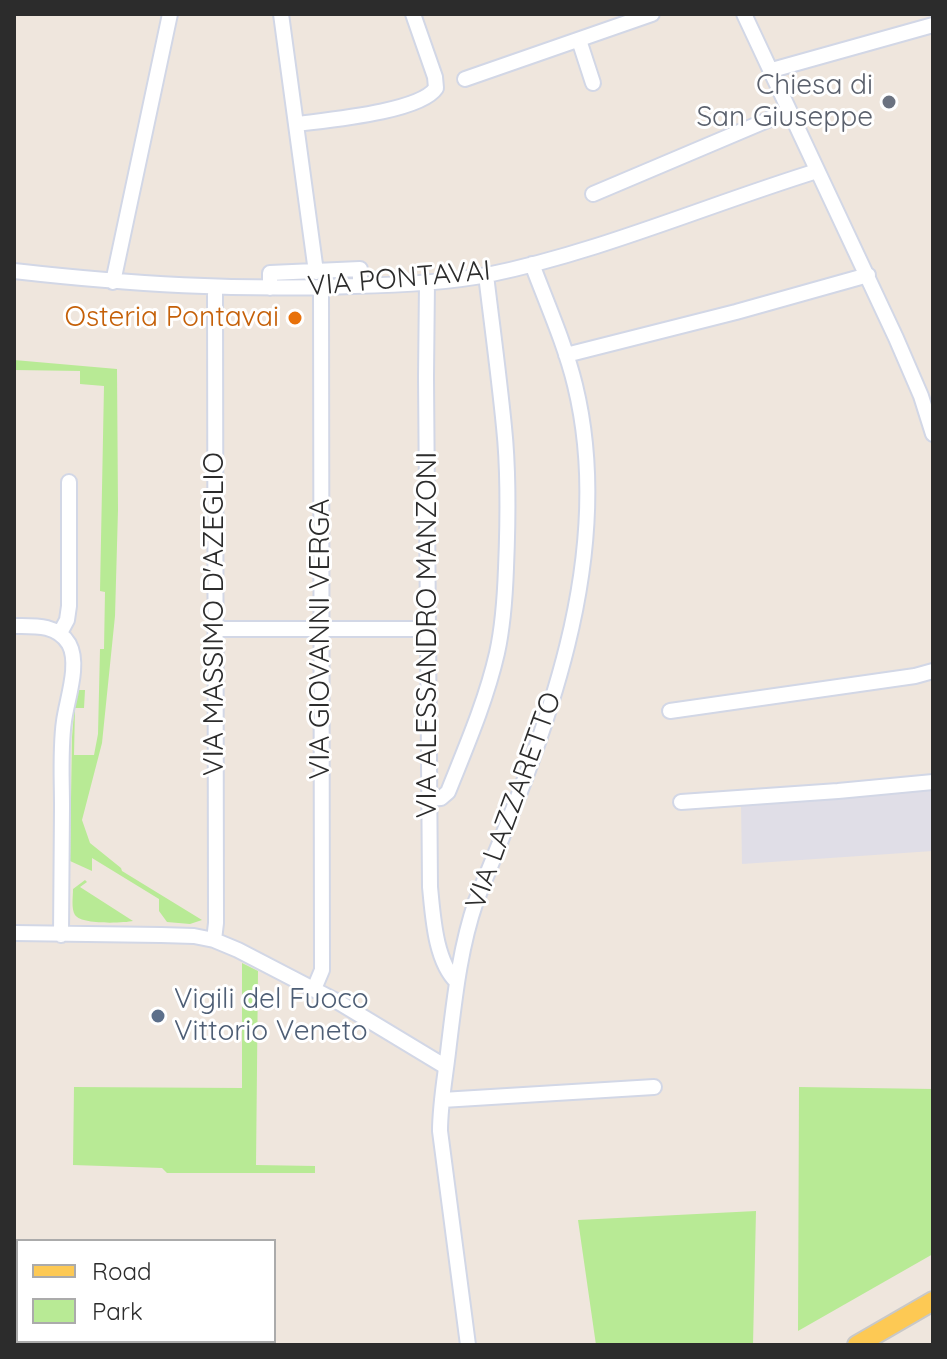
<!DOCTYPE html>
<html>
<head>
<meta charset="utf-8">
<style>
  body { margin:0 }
  #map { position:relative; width:947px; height:1359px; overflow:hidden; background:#efe6dd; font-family:Quicksand,sans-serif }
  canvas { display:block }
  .frame { position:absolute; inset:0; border:16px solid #2c2c2c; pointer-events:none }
  .legend { position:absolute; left:16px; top:1239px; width:260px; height:104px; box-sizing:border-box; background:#fff; border:2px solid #ababab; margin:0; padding:10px 14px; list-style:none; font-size:24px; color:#2c2c2c }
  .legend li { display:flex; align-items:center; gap:16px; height:40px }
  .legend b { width:40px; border:2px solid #ababab }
</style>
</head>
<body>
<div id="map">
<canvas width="947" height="1359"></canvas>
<div class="frame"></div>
<ul class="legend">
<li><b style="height:10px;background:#fdc954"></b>Road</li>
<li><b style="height:22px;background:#b8ea95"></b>Park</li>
</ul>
</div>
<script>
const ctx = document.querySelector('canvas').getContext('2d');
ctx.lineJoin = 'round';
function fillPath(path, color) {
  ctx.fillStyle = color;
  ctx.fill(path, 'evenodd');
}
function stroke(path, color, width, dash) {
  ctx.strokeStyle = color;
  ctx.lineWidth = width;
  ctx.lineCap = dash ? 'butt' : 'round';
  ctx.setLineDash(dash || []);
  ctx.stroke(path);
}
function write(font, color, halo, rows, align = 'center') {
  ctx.font = font + ' Quicksand,sans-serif';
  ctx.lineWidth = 6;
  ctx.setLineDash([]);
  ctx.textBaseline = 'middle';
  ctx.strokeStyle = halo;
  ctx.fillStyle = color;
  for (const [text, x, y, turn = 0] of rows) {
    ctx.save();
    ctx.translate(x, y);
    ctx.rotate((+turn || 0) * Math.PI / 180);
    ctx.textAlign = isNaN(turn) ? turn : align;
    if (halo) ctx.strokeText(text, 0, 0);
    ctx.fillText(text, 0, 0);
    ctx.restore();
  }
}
fillPath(new Path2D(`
  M 933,789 L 933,851 L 742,864 L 741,804 Z`), '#e0dee7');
fillPath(new Path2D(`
  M 14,360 L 117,369 L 118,510 L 115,616 L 102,743 L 82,820 L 90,843 L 121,868 L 122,871 L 202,920 L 190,924 L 167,922 L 159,911 L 159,899 L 92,858 L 92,871 L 70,861 L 72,737 L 75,701 L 78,690 L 85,690 L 84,708 L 75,708 L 74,755 L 94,755 L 98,734 L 100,649 L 104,649 L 105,592 L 100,591 L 104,386 L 80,384 L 80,371 L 14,370 Z
  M 85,880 L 87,882 L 80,887 L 133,921 C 123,923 82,925 75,915 C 71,909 73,897 73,889 Z
  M 242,963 L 258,971 L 256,1165 L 315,1166 L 315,1173 L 167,1173 L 162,1168 L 73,1165 L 74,1087 L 242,1088 Z
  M 799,1087 L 933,1089 L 933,1254 L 798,1331 Z
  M 756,1211 L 753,1345 L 596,1345 L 578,1220 Z`), '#b8ea95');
const minor = new Path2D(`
  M 281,14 L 316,272
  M 744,14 L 896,338 L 921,396 L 933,434
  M 579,40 L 593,83
  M 772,70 L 933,25
  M 465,79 L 652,14
  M 297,124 C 327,120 420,112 436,88 L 435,77 L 413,14
  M 593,194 L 789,111
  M 14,271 C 129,284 238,291 354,286 C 398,285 443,283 487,275 C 600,252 707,205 817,171
  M 113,282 L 170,14
  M 427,282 L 426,377 L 430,887 C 433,916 435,961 457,982
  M 270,288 L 270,273 L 360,269 L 360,286
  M 566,355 L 736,312 L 868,275
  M 14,626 C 34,626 57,624 69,644 C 80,664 67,699 64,721 C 60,749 62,778 62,807 C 62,849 61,892 61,935
  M 215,629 L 427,629
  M 60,633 L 67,620 L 69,606 L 69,482
  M 670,711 L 915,676 L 933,671
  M 428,799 L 441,798 L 448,792 C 466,747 486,701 497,653 C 503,626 505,596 506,568 C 508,521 509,474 504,427 C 499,376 492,325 486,275
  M 681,802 L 838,791 L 933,782
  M 14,933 L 161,935 L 194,936 L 214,940 L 238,950 L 340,1003 L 446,1067
  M 214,940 L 216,923 L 215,288
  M 314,989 L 322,970 L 321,288
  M 442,1100 L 654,1087
  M 468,1345 L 440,1131 C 440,1102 446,1073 449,1044 C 455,995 460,948 476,901 C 542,741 618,561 575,385 C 565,344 547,304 532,264`);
const major = new Path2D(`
  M 857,1345 L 933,1301`);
stroke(minor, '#d2d7e6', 18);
stroke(major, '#c8c8c8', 22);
stroke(minor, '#fff', 14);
stroke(major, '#fdc954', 18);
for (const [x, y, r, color] of [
  [889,102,8,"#6b7280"],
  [295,318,8,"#e8710a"],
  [158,1016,8,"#5c6f8a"]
]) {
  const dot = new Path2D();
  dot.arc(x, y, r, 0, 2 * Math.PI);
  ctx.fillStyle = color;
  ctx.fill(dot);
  stroke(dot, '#fff', 3);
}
write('28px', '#5b616d', '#fff', [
  ["Chiesa di",873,86],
  ["San Giuseppe",873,118]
], 'right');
write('28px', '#2c2c2c', '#fff', [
  ["VIA PONTAVAI",399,279,-5],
  ["VIA MASSIMO D'AZEGLIO",215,614,-90],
  ["VIA ALESSANDRO MANZONI",428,635,-90],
  ["VIA GIOVANNI VERGA",321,639,-90],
  ["VIA LAZZARETTO",514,801,-70]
]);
write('28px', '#c56008', '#fff', [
  ["Osteria Pontavai",279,318]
], 'right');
write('28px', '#4e5e75', '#fff', [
  ["Vigili del Fuoco",174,1000],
  ["Vittorio Veneto",174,1032]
], 'left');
</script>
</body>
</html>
